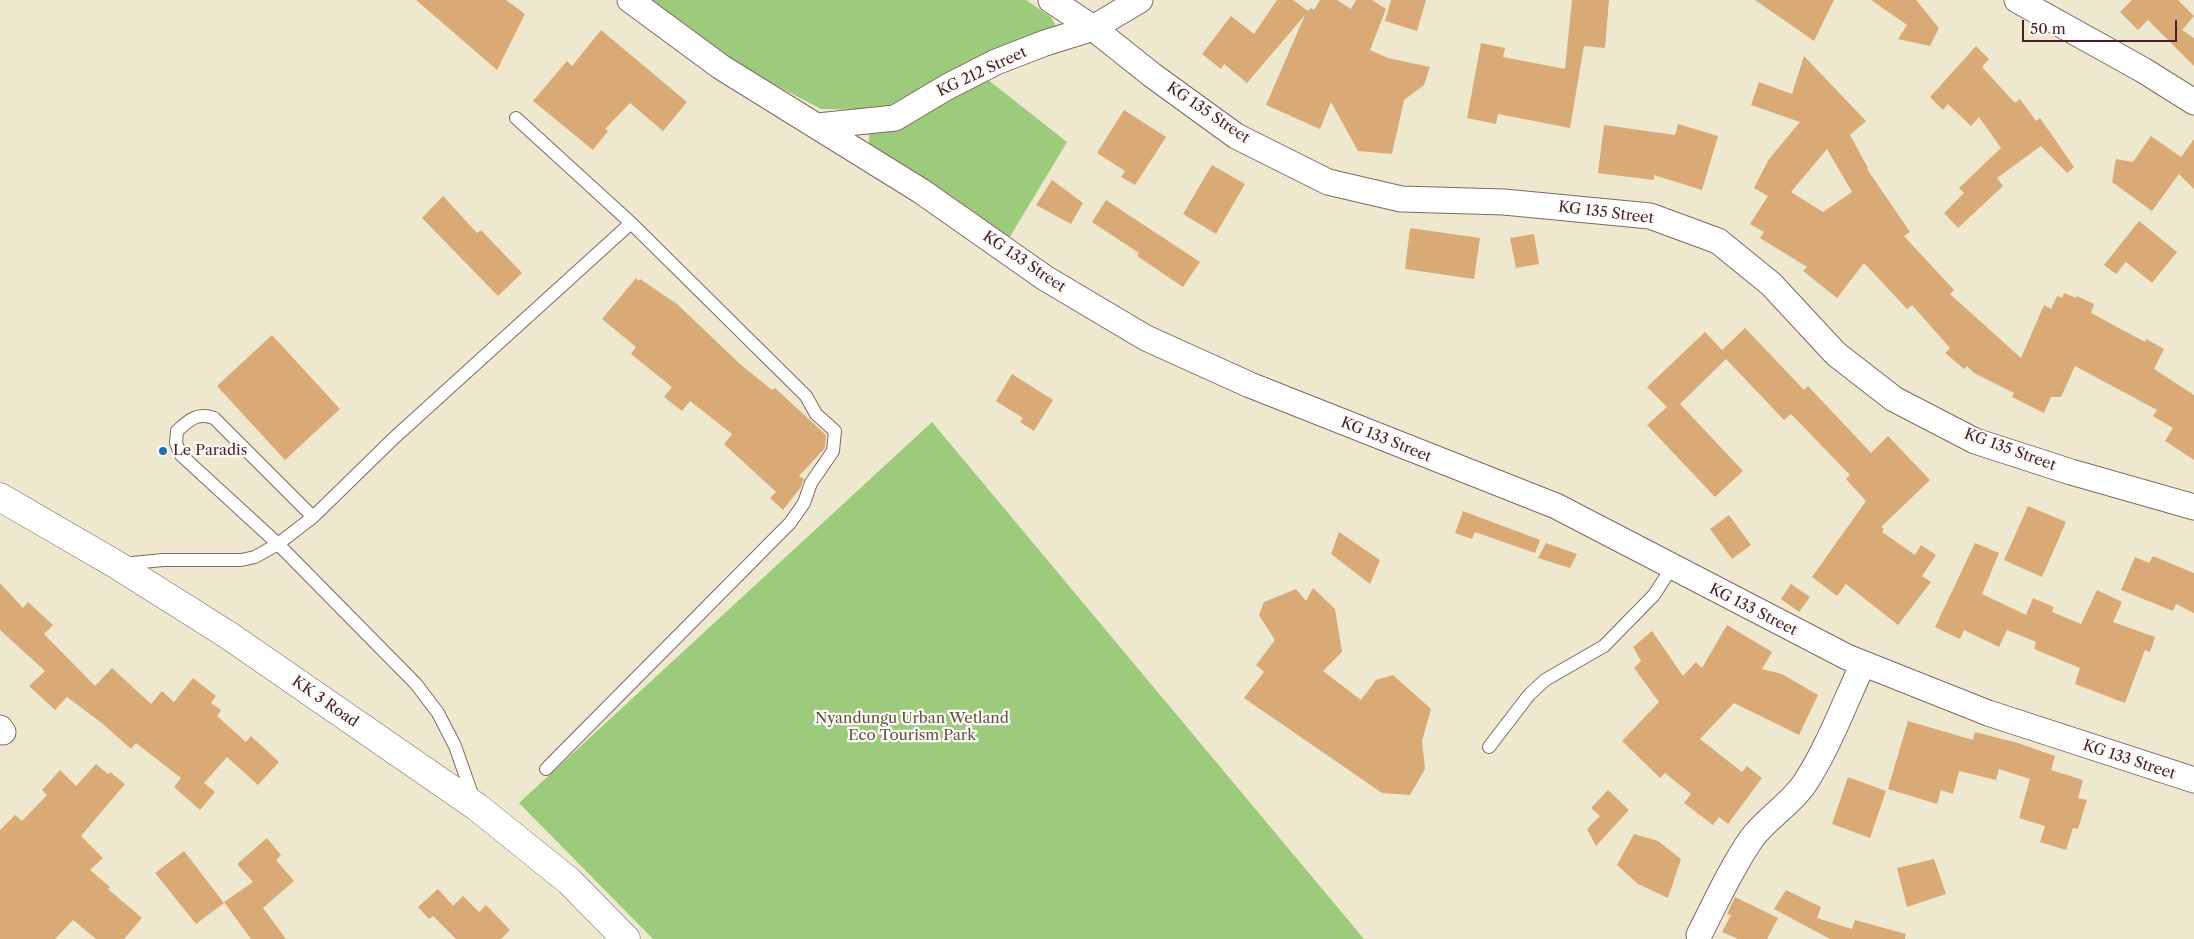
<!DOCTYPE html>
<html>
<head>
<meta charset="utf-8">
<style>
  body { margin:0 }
  #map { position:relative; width:2194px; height:939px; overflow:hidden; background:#eee9ce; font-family:"Libre Caslon Text",serif }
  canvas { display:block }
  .scale { position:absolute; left:2022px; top:20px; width:155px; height:22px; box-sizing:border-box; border:2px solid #4a1f2b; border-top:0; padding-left:6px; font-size:15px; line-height:18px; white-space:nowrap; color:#4a1f2b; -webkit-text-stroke:4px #fdfcf7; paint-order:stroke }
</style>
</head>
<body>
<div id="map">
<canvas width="2194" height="939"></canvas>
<div class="scale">50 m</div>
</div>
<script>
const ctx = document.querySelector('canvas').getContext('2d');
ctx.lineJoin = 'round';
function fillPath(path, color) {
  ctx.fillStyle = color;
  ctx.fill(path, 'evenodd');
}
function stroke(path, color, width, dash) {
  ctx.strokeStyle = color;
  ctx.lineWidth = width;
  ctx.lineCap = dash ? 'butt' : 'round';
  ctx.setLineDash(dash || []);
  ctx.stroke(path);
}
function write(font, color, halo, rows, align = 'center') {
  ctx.font = font + ' "Libre Caslon Text",serif';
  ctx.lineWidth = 4.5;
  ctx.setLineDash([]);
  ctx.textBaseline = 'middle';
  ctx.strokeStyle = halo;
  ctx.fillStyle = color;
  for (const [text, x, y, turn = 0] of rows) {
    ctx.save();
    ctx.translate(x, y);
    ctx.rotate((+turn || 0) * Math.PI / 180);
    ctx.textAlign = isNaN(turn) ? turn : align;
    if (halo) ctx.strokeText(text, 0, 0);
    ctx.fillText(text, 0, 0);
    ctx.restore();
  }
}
fillPath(new Path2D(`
  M 649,0 L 1026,0 L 1051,17 L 1058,30 L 946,75 L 881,110 L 821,109 L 737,65 Z
  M 987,79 L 1067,142 L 1008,240 L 869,152 L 869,130 Z
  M 932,422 L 1364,939 L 653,939 L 519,803 Z`), '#9ccc7b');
fillPath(new Path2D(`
  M 416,0 L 506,0 L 525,14 L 497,70 Z
  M 1277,0 L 1293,0 L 1308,11 L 1311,8 L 1314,10 L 1320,0 L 1337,0 L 1351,9 L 1356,0 L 1372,0 L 1386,9 L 1370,50 L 1388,58 L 1430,67 L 1424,85 L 1404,100 L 1392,154 L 1358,151 L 1331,102 L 1320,129 L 1266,105 L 1305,15 L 1247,83 L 1224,64 L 1221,69 L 1202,54 L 1231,16 L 1254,34 Z
  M 1391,0 L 1426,0 L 1417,31 L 1385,21 Z
  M 1572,0 L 1609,0 L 1605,48 L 1584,46 L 1570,128 L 1498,114 L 1496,124 L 1467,118 L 1481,43 L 1505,48 L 1503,57 L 1565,69 Z
  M 1755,0 L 1834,0 L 1814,41 Z
  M 1871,0 L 1916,0 L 1939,28 L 1930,46 L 1898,39 L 1907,25 Z
  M 2132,0 L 2178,0 L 2194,16 L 2182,30 L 2194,38 L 2194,66 L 2148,20 L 2138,30 L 2120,12 Z
  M 601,30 L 687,102 L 663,131 L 630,103 L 605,129 L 608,131 L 593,150 L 533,101 L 567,61 L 572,66 Z
  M 1976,46 L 1989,59 L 1982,67 L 2015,103 L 2020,99 L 2036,121 L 2040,118 L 2074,167 L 2067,173 L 2041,146 L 1997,178 L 2003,186 L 1958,228 L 1944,213 L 1964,193 L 1959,188 L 2001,148 L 1979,117 L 1971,126 L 1948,104 L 1943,110 L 1930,97 Z
  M 1804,56 L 1866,121 L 1850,135 L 1868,168 L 1867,169 L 1910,232 L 1904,236 L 1954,290 L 1950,294 L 2021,358 L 2044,305 L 2051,309 L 2057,296 L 2062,298 L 2064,293 L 2076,298 L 2077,296 L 2094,304 L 2091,313 L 2145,342 L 2146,339 L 2164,349 L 2154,369 L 2194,395 L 2194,460 L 2165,441 L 2173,428 L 2153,416 L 2157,410 L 2075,366 L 2061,397 L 2051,397 L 2044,413 L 2012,397 L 2014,393 L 1974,373 L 1967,366 L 1964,369 L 1945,353 L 1950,348 L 1912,305 L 1907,309 L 1864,263 L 1837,298 L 1803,271 L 1807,267 L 1760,238 L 1764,232 L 1750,224 L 1768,196 L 1754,188 L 1769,159 L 1800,122 L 1751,105 L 1759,82 L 1792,94 ZM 1827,149 L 1852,192 L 1823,212 L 1791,192 Z
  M 1124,110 L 1166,137 L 1135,185 L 1121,177 L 1125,171 L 1097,153 Z
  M 1678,124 L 1718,136 L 1702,190 L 1654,175 L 1654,180 L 1598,173 L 1604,125 L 1675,135 Z
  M 2151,136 L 2181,157 L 2194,139 L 2194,189 L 2179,174 L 2152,211 L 2112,182 L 2116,159 L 2133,162 Z
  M 1212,165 L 1245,184 L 1216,234 L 1183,214 Z
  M 1052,180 L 1083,203 L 1071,224 L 1036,205 Z
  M 443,196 L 477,233 L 481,230 L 522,273 L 498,296 L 422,218 Z
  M 1106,200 L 1200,262 L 1183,287 L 1137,256 L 1139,253 L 1092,222 Z
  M 2139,221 L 2177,252 L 2152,283 L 2126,262 L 2116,274 L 2104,265 Z
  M 1410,228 L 1480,238 L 1474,279 L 1405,269 Z
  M 1534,234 L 1539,264 L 1516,268 L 1510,238 Z
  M 636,278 L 639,281 L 640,279 L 677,304 L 740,364 L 772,390 L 775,388 L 826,435 L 825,448 L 799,476 L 804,479 L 801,487 L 783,510 L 770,498 L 776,492 L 724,444 L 732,434 L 690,401 L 682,411 L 664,397 L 672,387 L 631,354 L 636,347 L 602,319 Z
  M 1745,328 L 1804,390 L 1808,386 L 1871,453 L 1888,436 L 1930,480 L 1881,527 L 1884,529 L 1882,532 L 1915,555 L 1921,545 L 1936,555 L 1922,576 L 1931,582 L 1898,625 L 1846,584 L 1837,596 L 1812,577 L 1866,501 L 1846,479 L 1850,475 L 1791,414 L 1784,420 L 1726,359 L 1680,404 L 1743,471 L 1715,497 L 1647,425 L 1667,407 L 1647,387 L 1705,332 L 1722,350 Z
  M 272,335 L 340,409 L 285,460 L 217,386 Z
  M 1012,374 L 1053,400 L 1034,431 L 1020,422 L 1023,418 L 996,401 Z
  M 2028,506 L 2066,522 L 2042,577 L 2004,560 Z
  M 1463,511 L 1540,540 L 1535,553 L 1475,532 L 1472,539 L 1455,533 Z
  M 1729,515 L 1751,545 L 1732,559 L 1710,529 Z
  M 1339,532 L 1380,560 L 1370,584 L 1331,554 Z
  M 1546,543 L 1577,554 L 1570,568 L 1538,558 Z
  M 1975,543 L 1999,553 L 1982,594 L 2026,615 L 2033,598 L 2054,607 L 2052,612 L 2081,624 L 2097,590 L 2122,602 L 2113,622 L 2155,637 L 2150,652 L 2145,650 L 2125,703 L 2075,684 L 2080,668 L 2034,649 L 2036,642 L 2007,630 L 1999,647 L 1964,630 L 1960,639 L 1935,627 Z
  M 2153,556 L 2194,573 L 2194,613 L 2176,604 L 2173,611 L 2121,590 L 2135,557 L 2149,563 Z
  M 0,583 L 23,608 L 28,602 L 53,625 L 44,634 L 95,686 L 112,668 L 151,704 L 162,691 L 174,702 L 193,678 L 216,696 L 211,703 L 221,710 L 217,716 L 246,742 L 251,736 L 279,762 L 258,785 L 227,757 L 204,783 L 215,792 L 200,810 L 174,787 L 181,778 L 136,743 L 131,749 L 103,724 L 67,697 L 55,710 L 29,686 L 45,671 L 0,630 Z
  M 1791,584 L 1810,597 L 1799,612 L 1781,599 Z
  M 1313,588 L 1335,609 L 1342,652 L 1323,671 L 1361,700 L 1376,680 L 1393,675 L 1431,709 L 1422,741 L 1425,769 L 1410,795 L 1382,793 L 1244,698 L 1264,672 L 1256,665 L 1275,640 L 1259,615 L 1264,602 L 1296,589 L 1306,601 Z
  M 1727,625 L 1772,652 L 1762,669 L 1782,674 L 1818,695 L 1799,735 L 1734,703 L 1700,739 L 1742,772 L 1747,766 L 1762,778 L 1728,824 L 1719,817 L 1713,825 L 1684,803 L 1691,794 L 1665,773 L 1660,778 L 1622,741 L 1659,702 L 1634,668 L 1641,661 L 1633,647 L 1652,631 L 1683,676 L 1696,662 L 1702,668 Z
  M 1908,721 L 1973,740 L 1975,732 L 2018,743 L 2055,756 L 2051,770 L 2083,780 L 2078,798 L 2087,800 L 2078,829 L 2073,828 L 2066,850 L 2040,842 L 2045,826 L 2019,818 L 2030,779 L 1999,769 L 1996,780 L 1959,771 L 1953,794 L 1941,790 L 1937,804 L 1888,789 Z
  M 96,764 L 108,774 L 110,772 L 125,784 L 81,836 L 103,858 L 90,870 L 110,887 L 108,889 L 142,918 L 124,939 L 96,939 L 73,920 L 55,939 L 0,939 L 0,830 L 15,815 L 22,821 L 47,795 L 42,790 L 60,770 L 76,786 Z
  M 1848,777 L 1886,791 L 1870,838 L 1832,824 Z
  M 1608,790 L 1629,810 L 1596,846 L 1587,829 L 1600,816 L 1591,808 Z
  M 1634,834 L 1658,841 L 1681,859 L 1668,898 L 1638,884 L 1617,865 Z
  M 267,838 L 281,855 L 276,860 L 294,881 L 263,908 L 286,939 L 251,939 L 224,902 L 253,882 L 237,864 Z
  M 184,851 L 224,903 L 196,924 L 155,873 Z
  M 1934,859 L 1946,894 L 1907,907 L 1897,868 Z
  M 438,889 L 453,906 L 463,896 L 479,912 L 486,905 L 510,930 L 501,939 L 456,939 L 433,916 L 429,919 L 418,907 Z
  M 1786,890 L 1821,907 L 1817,918 L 1852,929 L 1855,920 L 1906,934 L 1905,939 L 1830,939 L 1774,909 Z
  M 1735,897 L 1778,918 L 1767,939 L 1738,939 L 1722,932 L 1731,915 L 1727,914 Z`), '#d9aa75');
const service = new Path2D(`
  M 516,118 L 631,223 L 806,396 L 816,414 L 835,431 L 833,451 L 811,483 L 804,503 L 790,523 L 546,769
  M 122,564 L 163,560 L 241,560 L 255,557 L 278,544 L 181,455 L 176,443 L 177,431 C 189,420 197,412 214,418 L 313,517
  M 1489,747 L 1529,695 L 1545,680 L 1604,646 L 1654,595 L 1672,567
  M 474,800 L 455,746 L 438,713 L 416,684 L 278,544 L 313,517 L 394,438 L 631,223`);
const minor = new Path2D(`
  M 630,0 L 721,67 L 921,191 L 1045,278 L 1146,338 L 1250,385 L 1556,506 L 1847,657 L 1988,713 L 2194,780
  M 1051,0 L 1093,28 L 1152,75 L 1236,136 L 1328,182 L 1401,199 L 1504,202 L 1650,216 L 1718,241 L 1771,284 L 1836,354 L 1894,399 L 1975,441 L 2071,472 L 2194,507
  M 2017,0 L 2143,70 L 2194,102
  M 818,126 L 895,118 L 947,87 L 996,62 L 1045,43 L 1093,28 L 1140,0
  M 0,728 L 3,732
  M 1699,935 C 1716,902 1731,868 1752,838 C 1767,818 1791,804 1805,783 C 1828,748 1845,702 1863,664`);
const trunk = new Path2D(`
  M 0,497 L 117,565 L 228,635 L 477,807 L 569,881 L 626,939`);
stroke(service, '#836664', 14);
stroke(minor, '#836664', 27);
stroke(trunk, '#836664', 29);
stroke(service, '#fff', 12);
stroke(minor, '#fff', 25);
stroke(trunk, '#fff', 28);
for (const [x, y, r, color] of [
  [163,451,5,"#1f6fb2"]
]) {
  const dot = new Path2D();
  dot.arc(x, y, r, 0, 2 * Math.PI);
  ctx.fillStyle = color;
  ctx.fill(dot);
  stroke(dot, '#fdfcf7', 2);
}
write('15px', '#4a1f2b', '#fdfcf7', [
  ["KG 212 Street",982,72,-25],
  ["KG 135 Street",1208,113,34],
  ["KG 135 Street",1606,213,7],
  ["KG 133 Street",1024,262,34],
  ["KG 133 Street",1386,440,22],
  ["KG 135 Street",2010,450,20],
  ["KG 133 Street",1753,610,27],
  ["KK 3 Road",325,702,35],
  ["KG 133 Street",2129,760,18]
]);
write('15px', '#4a1f2b', '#fdfcf7', [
  ["Le Paradis",173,451]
], 'left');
write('15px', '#635343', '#fdfcf7', [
  ["Nyandungu Urban Wetland",912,719],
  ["Eco Tourism Park",912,736]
]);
</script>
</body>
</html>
